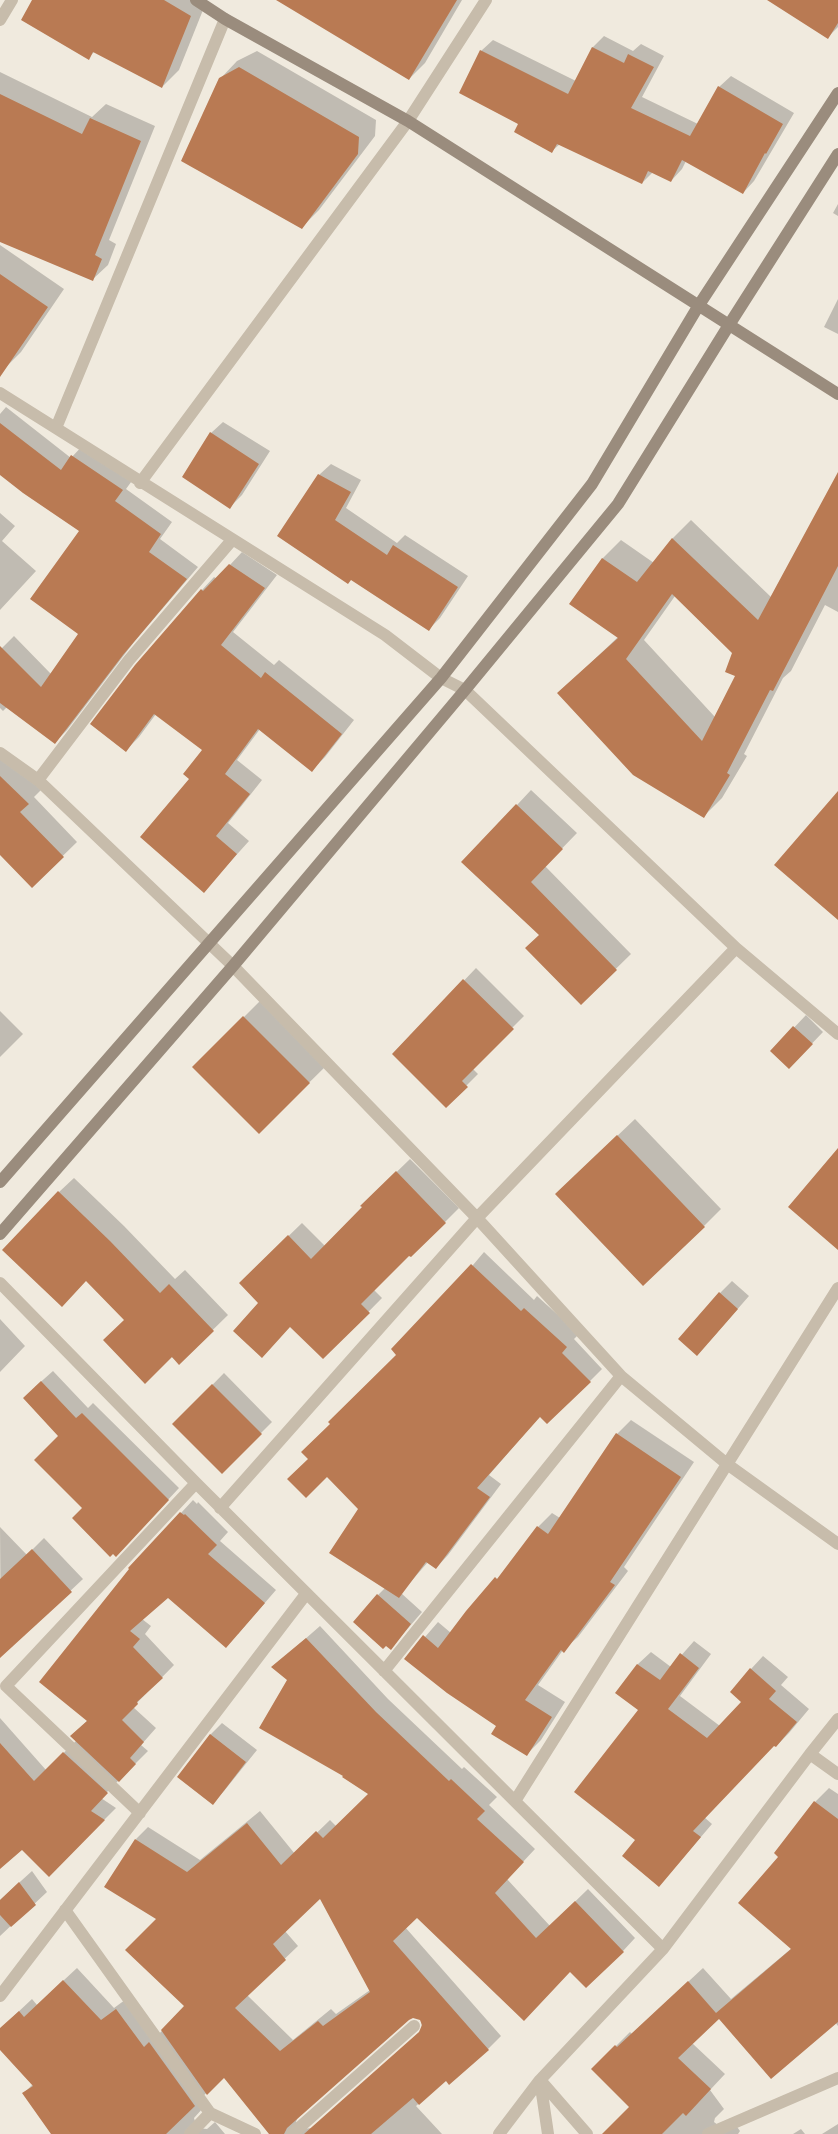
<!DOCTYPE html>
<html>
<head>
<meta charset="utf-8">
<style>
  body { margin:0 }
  canvas { display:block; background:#f0eade }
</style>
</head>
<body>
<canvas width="838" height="2134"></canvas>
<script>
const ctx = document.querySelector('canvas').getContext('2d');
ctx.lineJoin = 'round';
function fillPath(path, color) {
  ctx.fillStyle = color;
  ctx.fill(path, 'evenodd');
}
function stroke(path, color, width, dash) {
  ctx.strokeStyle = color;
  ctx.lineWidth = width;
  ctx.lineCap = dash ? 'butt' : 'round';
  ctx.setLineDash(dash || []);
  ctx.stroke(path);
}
fillPath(new Path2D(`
  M 34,0 L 207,0 L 179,70 L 162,87 L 95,51 L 88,58 Z
  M 289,0 L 462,0 L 425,63 L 409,79 Z
  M 769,0 L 838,0 L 838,27 L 828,37 Z
  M 604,36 L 633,51 L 641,44 L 664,56 L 642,97 L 698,124 L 719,87 L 731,76 L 794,113 L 754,181 L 743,193 L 686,161 L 682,169 L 671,181 L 653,172 L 642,183 L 560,144 L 552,151 L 520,123 L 481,51 L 493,40 L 576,81 L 593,47 Z
  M 257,51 L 376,120 L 375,136 L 319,210 L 302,227 L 220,79 L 237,61 Z
  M 0,72 L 92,117 L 106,104 L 155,126 L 109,240 L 116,244 L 108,265 L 93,279 L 0,240 Z
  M 838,204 L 838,216 L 833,213 Z
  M 0,245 L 64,289 L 21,352 L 4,369 L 0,366 Z
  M 838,299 L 838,334 L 824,327 Z
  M 6,407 L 71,458 L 84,444 L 134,478 L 126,489 L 172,522 L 160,539 L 198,567 L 134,642 L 67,730 L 55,742 L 7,707 L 3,711 L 0,708 L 0,650 L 14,636 L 51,674 L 80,634 L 81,530 L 0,473 L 0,414 Z
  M 223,422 L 270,451 L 242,495 L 230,507 L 211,433 Z
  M 331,464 L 361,480 L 346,508 L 397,543 L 405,535 L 468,576 L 440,618 L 429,629 L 352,579 L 319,475 Z
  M 838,474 L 838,612 L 825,605 L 791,671 L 783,678 L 744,754 L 747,756 L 722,798 L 704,816 L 559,693 L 618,637 L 571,603 L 603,558 L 621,540 L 654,563 L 673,538 L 691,520 L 771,597 ZM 675,596 L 734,653 L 737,675 L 715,717 L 644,640 Z
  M 0,513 L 15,526 L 2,541 L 36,571 L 0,610 Z
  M 242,552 L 277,575 L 233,632 L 274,665 L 279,660 L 354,720 L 325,757 L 312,770 L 260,729 L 237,760 L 262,780 L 228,823 L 249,841 L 204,891 L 191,779 L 204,750 L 156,714 L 139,737 L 126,750 L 202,590 L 214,577 L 217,579 Z
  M 0,752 L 42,789 L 34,797 L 77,842 L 32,886 L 0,853 Z
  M 531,790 L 577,833 L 545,866 L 631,954 L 581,1003 L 540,935 L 517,805 Z
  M 476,968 L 524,1016 L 472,1068 L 478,1074 L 446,1106 L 394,1054 Z
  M 261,1000 L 327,1065 L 259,1132 L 194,1067 Z
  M 0,1011 L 23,1034 L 0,1057 Z
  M 806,1015 L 823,1032 L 801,1055 L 772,1051 Z
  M 635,1119 L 721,1209 L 704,1226 L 574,1177 Z
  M 410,1159 L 459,1208 L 411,1256 L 409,1254 L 374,1290 L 382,1298 L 323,1358 L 291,1326 L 260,1303 L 240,1283 L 302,1223 L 325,1246 L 364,1207 L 376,1192 Z
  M 74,1178 L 124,1226 L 175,1279 L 185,1270 L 228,1315 L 179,1363 L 125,1320 L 87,1280 L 59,1192 Z
  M 484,1252 L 534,1300 L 537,1296 L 579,1334 L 574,1339 L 602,1369 L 590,1381 L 540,1416 L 489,1475 L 501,1484 L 448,1555 L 436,1568 L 428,1562 L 401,1593 L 422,1612 L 391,1648 L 378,1595 L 385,1588 L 360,1509 L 309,1459 L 331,1424 L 397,1355 Z
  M 732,1281 L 749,1296 L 708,1343 L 720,1293 Z
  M 0,1319 L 25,1346 L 0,1372 Z
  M 53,1371 L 88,1408 L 93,1403 L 179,1488 L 127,1544 L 83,1508 L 60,1436 L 35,1387 Z
  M 224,1373 L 272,1422 L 222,1472 L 174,1424 Z
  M 631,1420 L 694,1462 L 624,1567 L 628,1571 L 578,1637 L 563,1650 L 538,1685 L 565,1702 L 541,1740 L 526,1755 L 498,1726 L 406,1659 L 438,1622 L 451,1633 L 509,1566 L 538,1527 L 552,1513 L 560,1518 L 617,1434 Z
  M 193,1500 L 197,1504 L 198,1502 L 228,1532 L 220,1541 L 276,1590 L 238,1634 L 168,1596 L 142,1619 L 151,1626 L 145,1634 L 174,1665 L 133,1707 L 156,1728 L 141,1745 L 148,1751 L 101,1798 L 116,1808 L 49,1875 L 22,1848 L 0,1853 L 0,1718 L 46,1770 L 77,1740 L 72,1735 L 88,1720 L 181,1513 Z
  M 0,1527 L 27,1555 L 44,1538 L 83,1579 L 1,1656 Z
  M 320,1626 L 388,1699 L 462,1769 L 464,1767 L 497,1797 L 489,1805 L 535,1849 L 507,1879 L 550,1926 L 588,1889 L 635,1938 L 623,1951 L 571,1971 L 417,1916 L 405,1927 L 501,2036 L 488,2049 L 446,2079 L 416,2106 L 442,2134 L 271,2134 L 224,2076 L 197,2102 L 203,2108 L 194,2118 L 197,2128 L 207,2129 L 215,2122 L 225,2134 L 52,2134 L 24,2093 L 33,2084 L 0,2049 L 0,2029 L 32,1999 L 37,2005 L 77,1968 L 114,2008 L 129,1997 L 158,2035 L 185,2006 L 136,1839 L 148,1827 L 200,1860 L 260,1811 L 295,1854 L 330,1820 L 336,1826 L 370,1794 L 289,1680 L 273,1667 ZM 320,1897 L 370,1990 L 336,2014 L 331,2009 L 293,2040 L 247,1995 L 298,1946 L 285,1931 ZM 416,2017 L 421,2020 L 422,2030 L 312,2128 L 302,2129 L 296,2122 L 298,2116 L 408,2019 Z
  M 694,1641 L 711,1654 L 680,1696 L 720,1726 L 743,1702 L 751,1669 L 763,1656 L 788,1677 L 781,1685 L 809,1709 L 789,1733 L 776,1746 L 774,1744 L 704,1817 L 712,1824 L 659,1886 L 637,1840 L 640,1710 L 617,1692 L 638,1664 L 651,1652 L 671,1667 Z
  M 222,1723 L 257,1750 L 224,1791 L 213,1803 L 210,1735 Z
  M 829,1788 L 838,1794 L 838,2026 L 835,2022 L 719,2017 L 692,2043 L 725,2074 L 710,2090 L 724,2109 L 715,2118 L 714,2122 L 722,2128 L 735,2124 L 740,2131 L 738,2134 L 604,2134 L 631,2107 L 593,2069 L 630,2032 L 632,2034 L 703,1968 L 731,1999 L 792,1948 L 780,1857 L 776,1853 L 815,1802 Z
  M 32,1871 L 47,1892 L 0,1936 L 0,1900 Z
  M 838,2124 L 838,2134 L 822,2134 Z
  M 801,2129 L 805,2134 L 793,2134 Z`), '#0003');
fillPath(new Path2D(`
  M 32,0 L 164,0 L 191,16 L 162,88 L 93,52 L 89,60 L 21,20 Z
  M 276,0 L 457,0 L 409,80 Z
  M 767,0 L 838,0 L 838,23 L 828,39 Z
  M 592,47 L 624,63 L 628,54 L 654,67 L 631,108 L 690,136 L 718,86 L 783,124 L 766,154 L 765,153 L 743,194 L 682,160 L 671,182 L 648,171 L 642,184 L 557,144 L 552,153 L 514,132 L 518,124 L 459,93 L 480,50 L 568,94 Z
  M 239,67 L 359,137 L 358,154 L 302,229 L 181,161 L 219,78 Z
  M 0,94 L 82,134 L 90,118 L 141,141 L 95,255 L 102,259 L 93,281 L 0,242 Z
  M 0,274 L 48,307 L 0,377 Z
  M 0,423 L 61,470 L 71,455 L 123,490 L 115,501 L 161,534 L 149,552 L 187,579 L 123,655 L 55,744 L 0,703 L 0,646 L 41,687 L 78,634 L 30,599 L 79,531 L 23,493 L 0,475 Z
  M 210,432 L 259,464 L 230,509 L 182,477 Z
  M 838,472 L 838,566 L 773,691 L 770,690 L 727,773 L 730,775 L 704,818 L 633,775 L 557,693 L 618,638 L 569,604 L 602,558 L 637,582 L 672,538 L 758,620 ZM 672,594 L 732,653 L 725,672 L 735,676 L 702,741 L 626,659 Z
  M 318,474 L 351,492 L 335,520 L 387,555 L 393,545 L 458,587 L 429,631 L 351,580 L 348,584 L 277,536 Z
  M 229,564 L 265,588 L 221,645 L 261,678 L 265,672 L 342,734 L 312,772 L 258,729 L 225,774 L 250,794 L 216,836 L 237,854 L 204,893 L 140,837 L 189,779 L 183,774 L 202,750 L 154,714 L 126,752 L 90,724 L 135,665 L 201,589 L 203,591 Z
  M 0,776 L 29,804 L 20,812 L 64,857 L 32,888 L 0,855 Z
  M 838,791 L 838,920 L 774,865 Z
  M 516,804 L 563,849 L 531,882 L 617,970 L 581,1005 L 525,948 L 539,935 L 461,862 Z
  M 463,979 L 514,1029 L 462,1081 L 468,1087 L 446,1108 L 392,1054 Z
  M 243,1016 L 310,1083 L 259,1134 L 192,1067 Z
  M 793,1026 L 813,1044 L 789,1069 L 770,1051 Z
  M 617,1135 L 705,1227 L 643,1286 L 555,1194 Z
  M 838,1148 L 838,1250 L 788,1207 Z
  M 396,1171 L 446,1223 L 411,1257 L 409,1256 L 361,1304 L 370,1313 L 323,1359 L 290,1327 L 262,1358 L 233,1331 L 258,1303 L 239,1283 L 288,1235 L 311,1259 L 362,1207 L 360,1206 Z
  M 58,1191 L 110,1241 L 160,1293 L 169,1284 L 214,1331 L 179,1365 L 172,1357 L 145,1384 L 103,1340 L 124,1320 L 86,1281 L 62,1307 L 2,1250 Z
  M 471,1264 L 521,1311 L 524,1308 L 567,1347 L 562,1353 L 591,1382 L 547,1424 L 540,1417 L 477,1488 L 490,1497 L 436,1569 L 426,1562 L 399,1598 L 329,1553 L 358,1509 L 327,1477 L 306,1498 L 287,1479 L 308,1459 L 301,1452 L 330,1424 L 328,1422 L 396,1355 L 391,1349 Z
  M 719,1292 L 738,1309 L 697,1356 L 678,1339 Z
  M 41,1381 L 76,1418 L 82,1413 L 169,1500 L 116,1557 L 113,1554 L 110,1557 L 72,1518 L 82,1508 L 34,1460 L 58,1436 L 23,1398 Z
  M 212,1384 L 262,1434 L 222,1474 L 172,1424 Z
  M 616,1433 L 681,1477 L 610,1582 L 615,1585 L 564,1653 L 561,1650 L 525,1700 L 552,1717 L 527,1756 L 491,1734 L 496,1726 L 447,1693 L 404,1659 L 423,1635 L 438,1648 L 466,1611 L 495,1577 L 497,1579 L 537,1526 L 548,1534 Z
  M 180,1512 L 184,1515 L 185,1514 L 217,1545 L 208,1554 L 265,1603 L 226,1648 L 168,1598 L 130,1631 L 140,1639 L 133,1647 L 163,1678 L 137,1702 L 138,1704 L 122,1720 L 144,1742 L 130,1758 L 136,1764 L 119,1782 L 70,1736 L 87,1721 L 39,1682 L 129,1569 L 128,1568 Z
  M 32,1549 L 72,1592 L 0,1658 L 0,1579 Z
  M 377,1594 L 411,1624 L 391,1650 L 386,1646 L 383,1649 L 353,1622 Z
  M 306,1638 L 376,1712 L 449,1781 L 451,1779 L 485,1811 L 477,1819 L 524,1862 L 495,1893 L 536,1938 L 575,1901 L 624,1952 L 586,1988 L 570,1972 L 524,2021 L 417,1918 L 393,1941 L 489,2050 L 449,2085 L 446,2081 L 419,2105 L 413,2098 L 371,2134 L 304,2134 L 419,2032 L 422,2025 L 420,2020 L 413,2018 L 409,2020 L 287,2128 L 284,2134 L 269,2134 L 224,2078 L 207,2095 L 161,2030 L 184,2006 L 125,1950 L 156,1919 L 104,1887 L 135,1839 L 187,1872 L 247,1823 L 281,1865 L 316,1831 L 323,1838 L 368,1794 L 342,1777 L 343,1776 L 259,1728 L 287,1680 L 271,1667 ZM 320,1899 L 370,1992 L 323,2026 L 318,2021 L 280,2051 L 235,2008 L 286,1960 L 273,1944 Z
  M 680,1653 L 699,1668 L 668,1709 L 707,1738 L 741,1702 L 730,1692 L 750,1668 L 776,1691 L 769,1699 L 797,1722 L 776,1747 L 774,1746 L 693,1831 L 701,1837 L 659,1887 L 622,1856 L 635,1840 L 574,1792 L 638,1710 L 615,1693 L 637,1664 L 660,1680 Z
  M 210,1734 L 246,1762 L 213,1805 L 177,1777 Z
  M 0,1743 L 34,1781 L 63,1752 L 108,1793 L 91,1811 L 105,1820 L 49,1877 L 22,1850 L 0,1869 Z
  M 814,1801 L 838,1819 L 838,2022 L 771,2079 L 719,2019 L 678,2058 L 711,2089 L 686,2116 L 683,2113 L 662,2134 L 602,2134 L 629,2107 L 591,2069 L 615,2045 L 617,2047 L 688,1981 L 716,2013 L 791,1949 L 738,1903 L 778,1857 L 774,1853 Z
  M 19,1882 L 36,1905 L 11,1927 L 0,1915 L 0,1900 Z
  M 63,1980 L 101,2020 L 116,2009 L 144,2047 L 149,2042 L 195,2106 L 166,2134 L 51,2134 L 22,2093 L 33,2086 L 0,2050 L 0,2028 L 19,2011 L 24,2017 Z`), '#b97a53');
stroke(new Path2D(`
  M 38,780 L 129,660 L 232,540`), '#c7bcab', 12);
stroke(new Path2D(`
  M 0,20 L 12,0
  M 0,393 L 385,635 L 441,678 L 465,690 L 736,948 L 838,1034
  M 56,428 L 225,19
  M 140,483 L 408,121 L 486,0
  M 0,753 L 38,780 L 233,966 L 477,1218 L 621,1376 L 727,1464 L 838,1544
  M 0,1283 L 196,1483 L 663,1949
  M 220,1508 L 477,1218 L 736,948
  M 384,1671 L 621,1376
  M 810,1754 L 838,1774
  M 515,1801 L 838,1288
  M 140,1813 L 6,1686 L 196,1483
  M 65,1910 L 210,2113 L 190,2134
  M 0,1996 L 306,1594
  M 540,2080 L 587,2134
  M 540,2080 L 548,2134
  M 210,2113 L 255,2134
  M 292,2134 L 414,2026
  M 499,2134 L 540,2080 L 663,1949 L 810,1754 L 838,1719
  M 708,2134 L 838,2078`), '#c7bcab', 12);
stroke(new Path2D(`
  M 196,0 L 225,19 L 408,121 L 838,394
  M 0,1182 L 441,678 L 592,484 L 699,305 L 838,93
  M 0,1234 L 233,966 L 465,690 L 618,504 L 729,325 L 838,154`), '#9a8c7d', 12);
</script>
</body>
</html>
